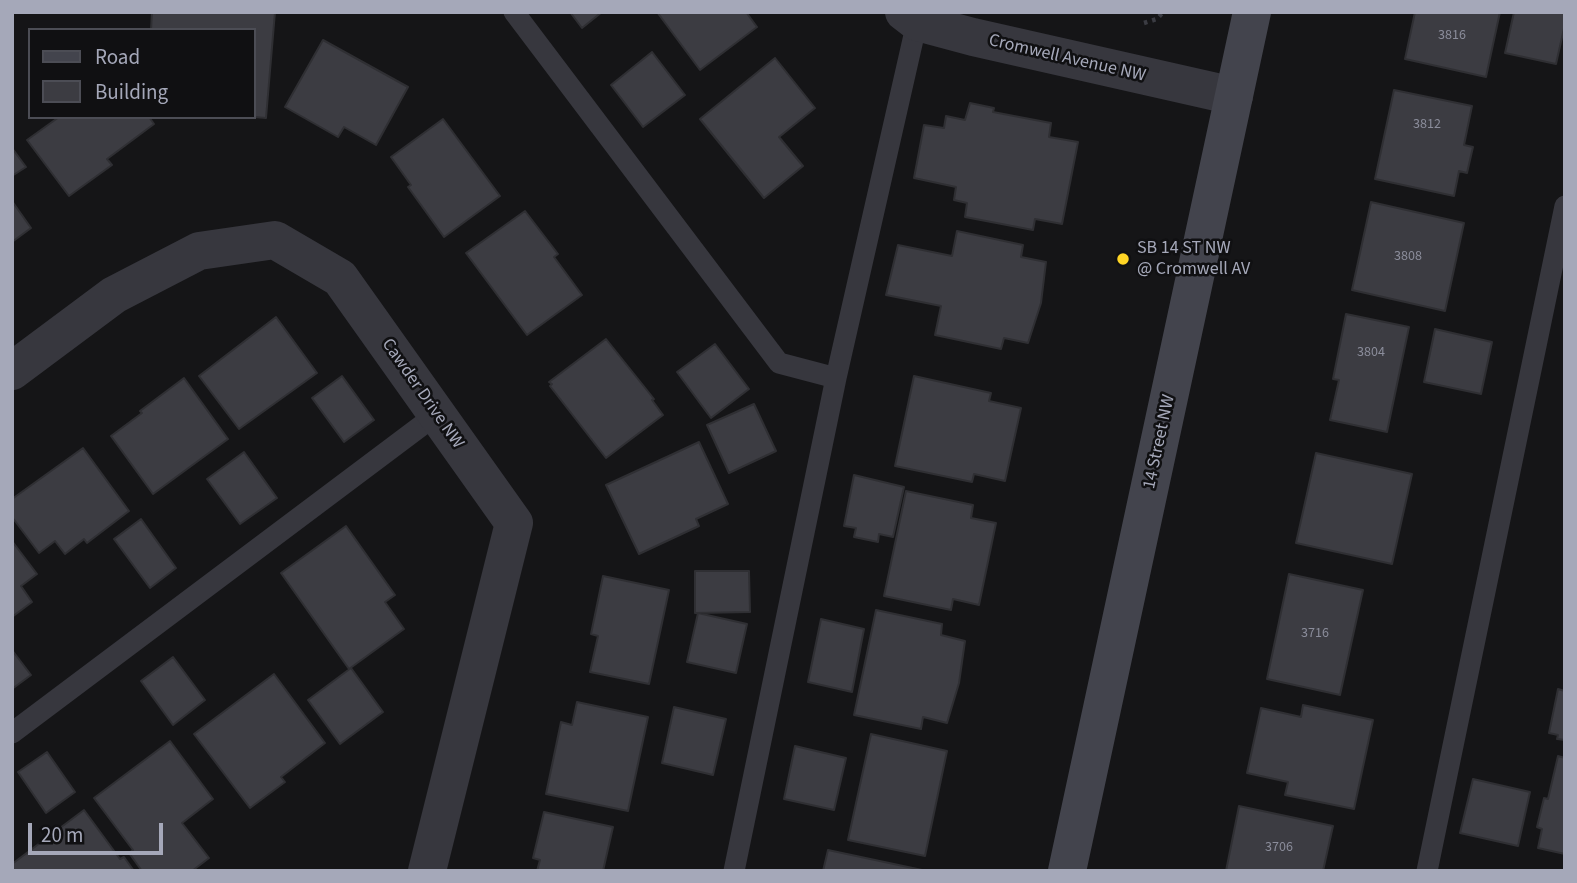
<!DOCTYPE html>
<html>
<head>
<meta charset="utf-8">
<style>
  body { margin:0 }
  #map { position:relative; width:1577px; height:883px; overflow:hidden; background:#151517; font-family:"Source Sans 3",sans-serif }
  canvas { display:block }
  .frame { position:absolute; inset:0; border:14px solid #a5a8b9; pointer-events:none }
  .legend { position:absolute; left:28px; top:28px; width:228px; height:91px; box-sizing:border-box; background:#101012; border:2px solid #4c4d55; margin:0; padding:9px 12px; list-style:none; font-size:21px; color:#a5a8b9 }
  .legend li { display:flex; align-items:center; gap:14px; height:35px }
  .legend b { width:35px; border:2px solid #4c4d55 }
  .scale { position:absolute; left:28px; top:823px; width:135px; height:32px; box-sizing:border-box; border:4px solid #a5a8b9; border-top:0; padding-left:9px; font-size:21px; line-height:24px; white-space:nowrap; color:#a5a8b9; -webkit-text-stroke:5px #101012; paint-order:stroke }
</style>
</head>
<body>
<div id="map">
<canvas width="1577" height="883"></canvas>
<div class="frame"></div>
<ul class="legend">
<li><b style="height:9px;background:#43444d"></b>Road</li>
<li><b style="height:19px;background:#3c3c42"></b>Building</li>
</ul>
<div class="scale">20 m</div>
</div>
<script>
const ctx = document.querySelector('canvas').getContext('2d');
ctx.lineJoin = 'round';
function fillPath(path, color) {
  ctx.fillStyle = color;
  ctx.fill(path, 'evenodd');
}
function stroke(path, color, width, dash) {
  ctx.strokeStyle = color;
  ctx.lineWidth = width;
  ctx.lineCap = dash ? 'butt' : 'round';
  ctx.setLineDash(dash || []);
  ctx.stroke(path);
}
function write(font, color, halo, rows, align = 'center') {
  ctx.font = font + ' "Source Sans 3",sans-serif';
  ctx.lineWidth = 5;
  ctx.setLineDash([]);
  ctx.textBaseline = 'middle';
  ctx.strokeStyle = halo;
  ctx.fillStyle = color;
  for (const [text, x, y, turn = 0] of rows) {
    ctx.save();
    ctx.translate(x, y);
    ctx.rotate((+turn || 0) * Math.PI / 180);
    ctx.textAlign = isNaN(turn) ? turn : align;
    if (halo) ctx.strokeText(text, 0, 0);
    ctx.fillText(text, 0, 0);
    ctx.restore();
  }
}
const building = new Path2D(`
  M 152,12 L 275,12 L 266,118 L 254,117 L 254,30 L 151,30 Z
  M 570,12 L 602,12 L 582,28 Z
  M 657,12 L 746,12 L 757,27 L 700,70 Z
  M 1415,12 L 1500,12 L 1486,77 L 1405,59 Z
  M 1514,12 L 1565,12 L 1565,24 L 1556,64 L 1505,53 Z
  M 323,40 L 408,87 L 376,145 L 344,127 L 338,137 L 285,107 Z
  M 652,52 L 685,95 L 643,127 L 611,85 Z
  M 775,58 L 815,108 L 779,137 L 803,166 L 764,198 L 700,119 Z
  M 1394,90 L 1472,106 L 1464,145 L 1473,147 L 1467,173 L 1459,171 L 1454,196 L 1375,179 Z
  M 970,103 L 994,108 L 993,112 L 1051,123 L 1049,137 L 1078,142 L 1062,224 L 1035,219 L 1033,230 L 965,217 L 967,203 L 954,200 L 956,187 L 914,178 L 924,125 L 944,128 L 946,116 L 965,120 Z
  M 59,117 L 149,117 L 154,124 L 107,159 L 112,165 L 69,196 L 27,140 Z
  M 443,119 L 500,196 L 444,237 L 408,187 L 411,185 L 391,157 Z
  M 12,148 L 26,167 L 12,176 Z
  M 12,201 L 31,228 L 12,242 Z
  M 1371,202 L 1464,223 L 1445,311 L 1352,290 Z
  M 525,211 L 558,254 L 554,257 L 582,295 L 527,335 L 466,253 Z
  M 957,231 L 1023,245 L 1021,257 L 1046,262 L 1041,303 L 1028,343 L 1004,338 L 1001,349 L 935,335 L 941,306 L 886,295 L 898,245 L 952,256 Z
  M 1346,314 L 1409,327 L 1387,432 L 1330,420 L 1339,380 L 1333,379 Z
  M 276,317 L 317,373 L 239,429 L 199,376 Z
  M 1435,329 L 1492,342 L 1481,394 L 1424,382 Z
  M 606,339 L 654,399 L 652,400 L 663,415 L 606,458 L 550,386 L 552,384 L 549,382 Z
  M 715,344 L 749,389 L 711,418 L 677,372 Z
  M 342,376 L 374,420 L 344,442 L 312,398 Z
  M 914,376 L 991,393 L 989,401 L 1021,408 L 1005,481 L 974,474 L 972,482 L 895,466 Z
  M 184,378 L 228,439 L 153,494 L 111,436 L 142,413 L 140,411 Z
  M 754,404 L 776,451 L 729,473 L 707,425 Z
  M 699,442 L 728,504 L 696,519 L 699,526 L 639,554 L 606,485 Z
  M 83,448 L 129,511 L 87,543 L 84,539 L 65,554 L 55,541 L 39,553 L 12,517 L 12,499 Z
  M 244,452 L 277,498 L 240,524 L 207,479 Z
  M 1316,453 L 1412,474 L 1392,564 L 1296,543 Z
  M 854,475 L 904,487 L 893,537 L 879,534 L 878,542 L 854,537 L 856,528 L 844,526 Z
  M 906,491 L 973,505 L 971,518 L 996,523 L 979,605 L 953,599 L 951,610 L 884,596 Z
  M 141,519 L 176,568 L 150,588 L 114,539 Z
  M 346,526 L 395,595 L 385,602 L 404,629 L 349,669 L 281,573 Z
  M 12,541 L 37,574 L 21,586 L 32,602 L 12,617 Z
  M 695,571 L 749,571 L 750,612 L 695,613 Z
  M 1289,574 L 1363,590 L 1340,695 L 1267,679 Z
  M 603,576 L 669,590 L 649,684 L 590,672 L 598,636 L 591,634 Z
  M 876,610 L 942,624 L 941,635 L 965,641 L 959,683 L 947,723 L 923,717 L 921,729 L 854,715 Z
  M 698,613 L 747,624 L 736,673 L 687,662 Z
  M 821,619 L 864,629 L 852,692 L 808,682 Z
  M 12,650 L 31,675 L 12,689 Z
  M 173,657 L 205,700 L 173,725 L 141,681 Z
  M 351,668 L 383,712 L 340,744 L 308,700 Z
  M 274,674 L 325,743 L 281,777 L 285,782 L 250,808 L 194,734 Z
  M 1558,689 L 1565,691 L 1565,740 L 1557,739 L 1558,735 L 1549,733 Z
  M 577,702 L 648,717 L 628,811 L 546,794 L 561,722 L 572,725 Z
  M 1303,705 L 1373,720 L 1354,809 L 1285,795 L 1288,782 L 1247,773 L 1261,708 L 1301,717 Z
  M 674,707 L 726,719 L 713,775 L 662,763 Z
  M 871,734 L 947,751 L 925,856 L 848,840 Z
  M 170,741 L 213,799 L 182,823 L 209,858 L 192,871 L 142,871 L 129,853 L 133,850 L 94,798 Z
  M 795,746 L 846,758 L 834,810 L 784,799 Z
  M 47,752 L 75,792 L 46,813 L 18,772 Z
  M 1558,756 L 1565,758 L 1565,854 L 1538,848 L 1542,829 L 1537,827 L 1544,798 L 1548,799 Z
  M 1473,779 L 1530,792 L 1518,846 L 1460,833 Z
  M 1239,806 L 1333,826 L 1323,871 L 1226,871 Z
  M 84,810 L 120,859 L 124,857 L 134,871 L 12,871 L 12,864 Z
  M 544,812 L 613,827 L 603,871 L 537,871 L 540,860 L 533,858 Z
  M 828,850 L 922,870 L 922,871 L 823,871 Z`);
fillPath(building, '#3c3c42');
stroke(building, '#2f2f33', 2);
stroke(new Path2D(`
  M 1144,23 L 1157,19 L 1163,12`), '#3b3c43', 4.5, [3.5, 5]);
stroke(new Path2D(`
  M 514,12 L 779,363 L 836,378
  M 12,733 L 437,414
  M 734,871 L 836,378 L 917,22
  M 1427,871 L 1565,206`), '#37373e', 21);
stroke(new Path2D(`
  M 904,12 L 917,22 L 973,37 L 1234,96
  M 12,371 L 114,295 L 199,251 L 275,240 L 340,278 L 514,523 L 427,871`), '#37373e', 38);
stroke(new Path2D(`
  M 1067,871 L 1252,12`), '#43444d', 38);
for (const [x, y, r, color] of [
  [1123,259,7,"#ffd525"]
]) {
  const dot = new Path2D();
  dot.arc(x, y, r, 0, 2 * Math.PI);
  ctx.fillStyle = color;
  ctx.fill(dot);
  stroke(dot, '#101012', 2.5);
}
write('14px', '#8b8d9b', null, [
  ["3816",1452,36],
  ["3812",1427,125],
  ["3808",1408,257],
  ["3804",1371,353],
  ["3716",1315,634],
  ["3706",1279,848]
]);
write('18px', '#a5a8b9', '#101012', [
  ["Cromwell Avenue NW",1067,59,13],
  ["Cawder Drive NW",422,394,55],
  ["14 Street NW",1160,442,-78]
]);
write('18px', '#a5a8b9', '#101012', [
  ["SB 14 ST NW",1137,249],
  ["@ Cromwell AV",1137,270]
], 'left');
</script>
</body>
</html>
